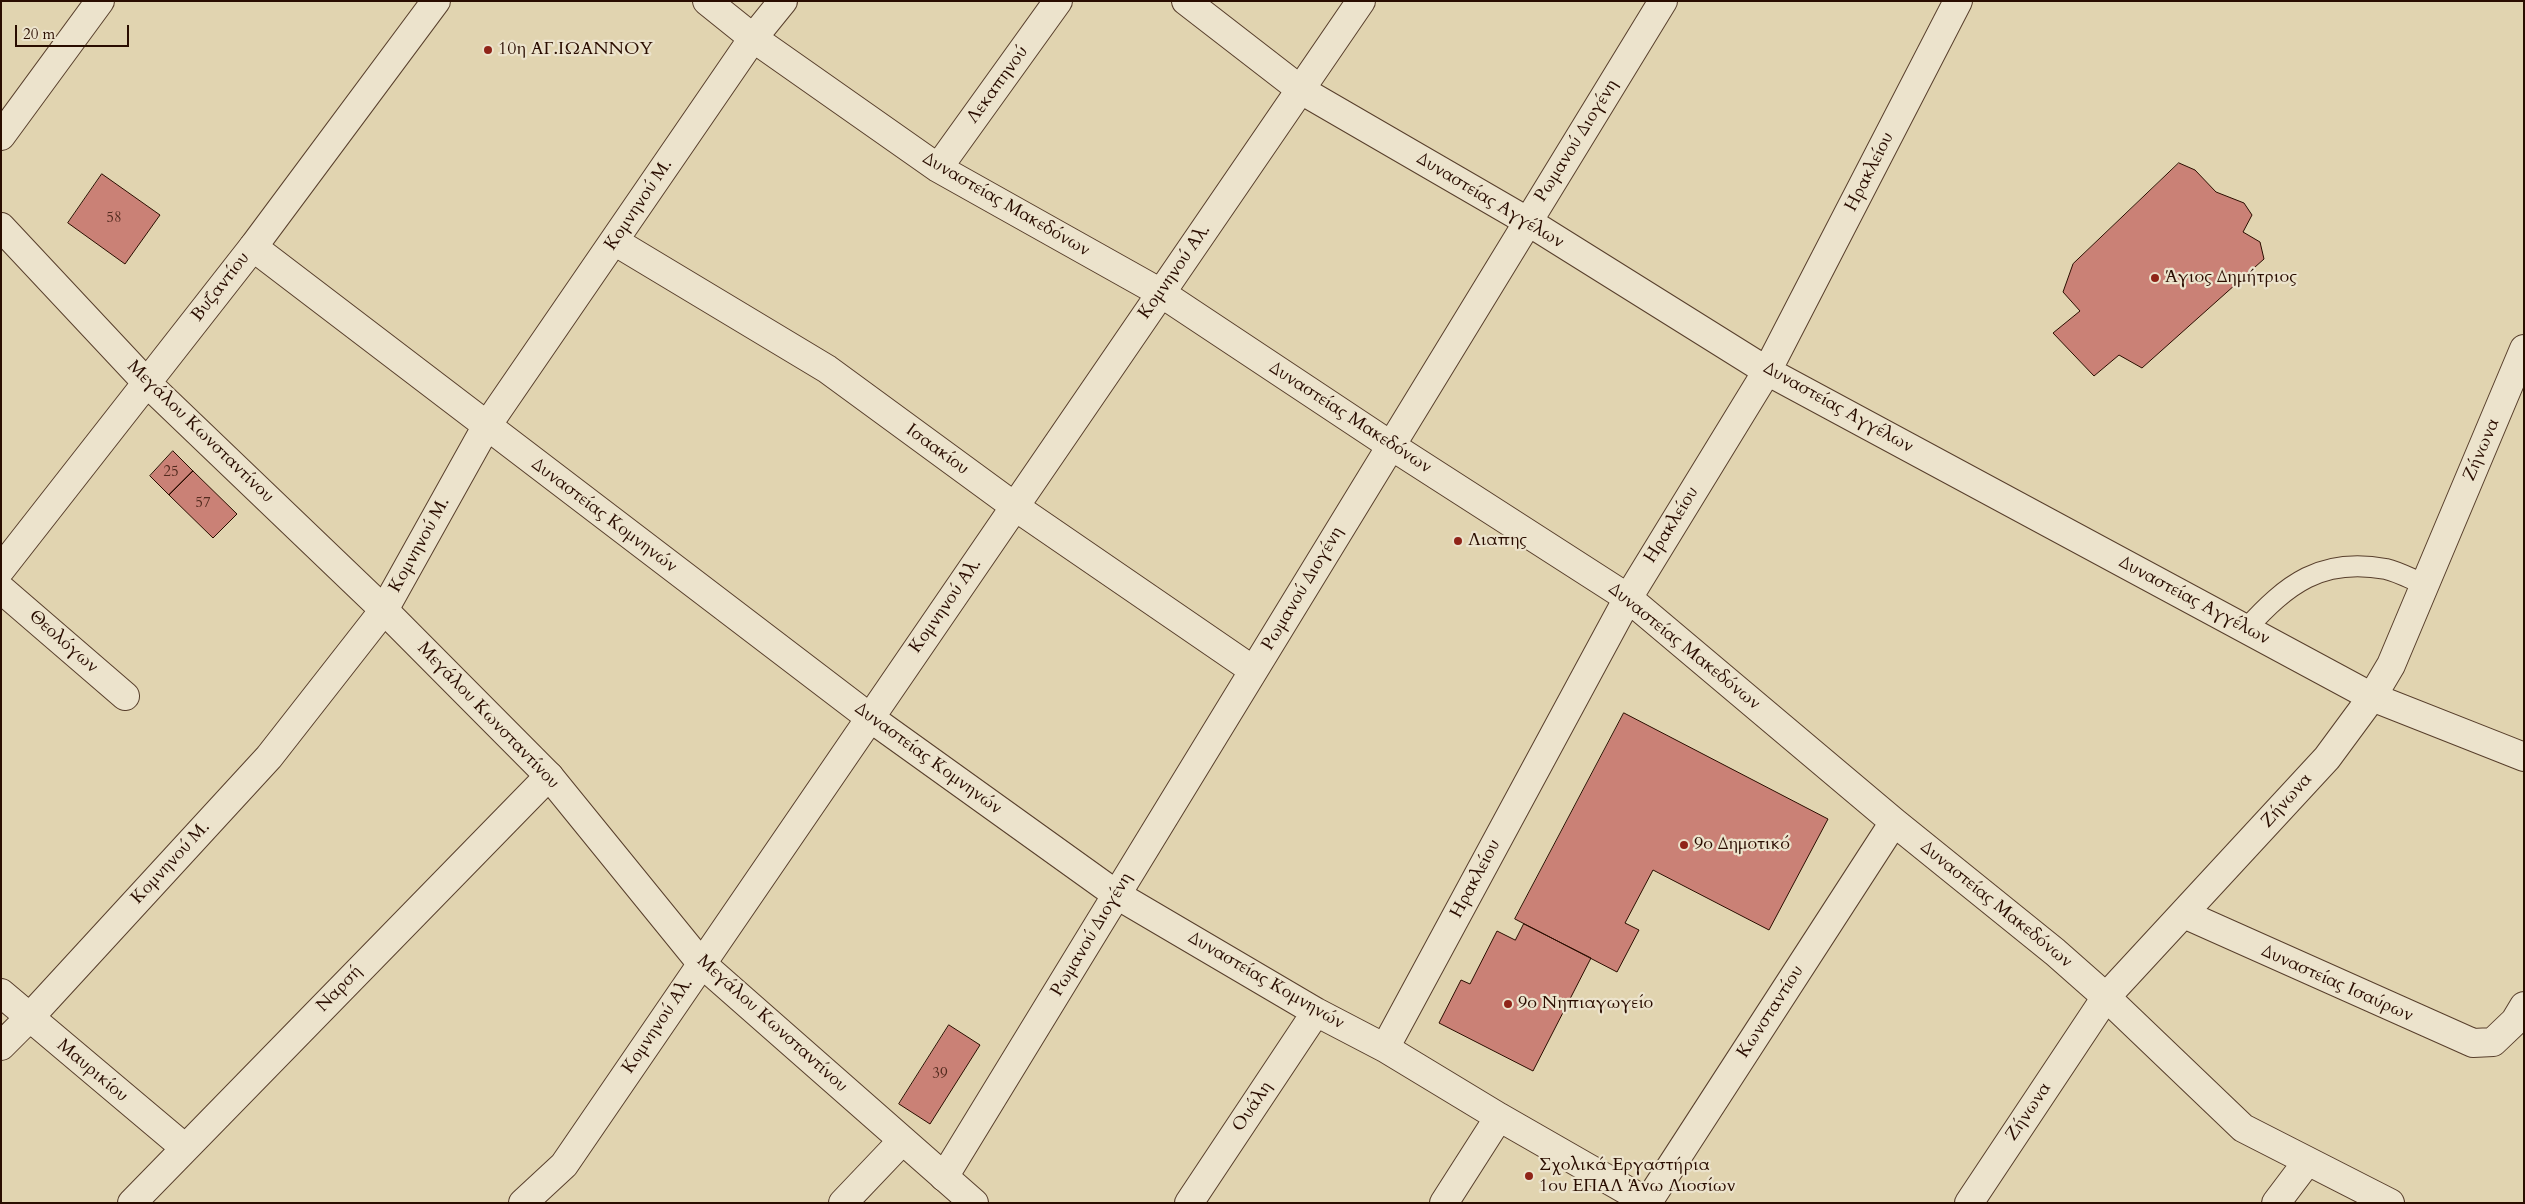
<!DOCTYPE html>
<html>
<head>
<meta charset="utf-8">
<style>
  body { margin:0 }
  #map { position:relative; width:2525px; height:1204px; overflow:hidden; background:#e1d4b0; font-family:Cardo,serif }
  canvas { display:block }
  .frame { position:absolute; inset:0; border:2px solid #2a0d00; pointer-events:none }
  .scale { position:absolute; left:15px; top:25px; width:114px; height:22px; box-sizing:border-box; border:2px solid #2a0d00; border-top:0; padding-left:6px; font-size:15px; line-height:18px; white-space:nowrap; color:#2a0d00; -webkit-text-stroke:4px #ece3cc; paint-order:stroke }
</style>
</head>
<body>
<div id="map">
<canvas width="2525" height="1204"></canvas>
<div class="frame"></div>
<div class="scale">20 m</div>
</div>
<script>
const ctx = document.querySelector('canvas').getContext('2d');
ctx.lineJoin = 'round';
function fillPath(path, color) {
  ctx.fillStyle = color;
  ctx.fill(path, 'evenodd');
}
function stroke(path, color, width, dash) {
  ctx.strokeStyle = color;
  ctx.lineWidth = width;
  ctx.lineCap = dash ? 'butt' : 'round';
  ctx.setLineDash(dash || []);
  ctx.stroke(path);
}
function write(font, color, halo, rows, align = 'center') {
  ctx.font = font + ' Cardo,serif';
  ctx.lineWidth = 4.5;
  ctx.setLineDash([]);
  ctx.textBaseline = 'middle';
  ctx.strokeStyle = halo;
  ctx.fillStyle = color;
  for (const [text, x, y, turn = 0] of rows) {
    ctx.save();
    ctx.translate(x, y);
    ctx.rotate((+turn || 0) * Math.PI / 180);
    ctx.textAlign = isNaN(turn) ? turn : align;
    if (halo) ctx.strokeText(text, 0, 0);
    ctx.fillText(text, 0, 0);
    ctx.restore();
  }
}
const building = new Path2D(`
  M 2179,163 L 2195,170 L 2216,192 L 2244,203 L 2252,215 L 2243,232 L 2260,242 L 2264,259 L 2142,368 L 2119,355 L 2094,376 L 2053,333 L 2080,311 L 2063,292 L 2073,264 Z
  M 102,174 L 160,215 L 125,264 L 68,223 Z
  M 173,451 L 193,471 L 169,495 L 150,476 Z
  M 193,471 L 237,514 L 213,538 L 169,495 Z
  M 1624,713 L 1828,819 L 1769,930 L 1653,870 L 1625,923 L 1639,930 L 1617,972 L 1515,919 Z
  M 1524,924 L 1591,958 L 1533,1071 L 1439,1023 L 1461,980 L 1470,984 L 1497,931 L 1515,940 Z
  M 949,1025 L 980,1045 L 930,1124 L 899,1104 Z`);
fillPath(building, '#ca8176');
stroke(building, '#2a0d00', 1);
const service = new Path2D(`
  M 2246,629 C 2287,584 2321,557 2386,569 C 2399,572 2413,580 2426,585`);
const minor = new Path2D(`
  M 707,1 L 753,38 L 938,168 L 1161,293 L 1390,445 L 1628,598 L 1894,822 L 2055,952 L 2106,997 L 2243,1128 L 2390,1203
  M 1186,1 L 1301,90 L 1527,221 L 1767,371 L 2372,697 L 2524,757
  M 1,136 L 100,1
  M 938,168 L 1058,1
  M 614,241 L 827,369 L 1014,506 L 1253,670
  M 253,247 L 869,717 L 1117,895 L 1316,1012 L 1385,1048 L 1499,1117 L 1649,1203
  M 1,589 L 125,696
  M 2184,914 L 2473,1043 L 2493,1042 L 2515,1021 L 2524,1006
  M 1,993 L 185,1148
  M 1,1046 L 29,1018 L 269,757 L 384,610 L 486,427 L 753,38 L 783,1
  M 1385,1048 L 1628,598 L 1767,371 L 1958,1
  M 944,1177 L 1663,1
  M 1648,1202 L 1894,822
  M 132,1203 L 549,776
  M 523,1203 L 564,1165 L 1361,1
  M 843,1203 L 902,1141
  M 1189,1203 L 1316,1012
  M 1444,1203 L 1499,1117
  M 2276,1203 L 2307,1162`);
const tertiary = new Path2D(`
  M 1,227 L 147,383 L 384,610 L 549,776 L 701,963 L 974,1203
  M 1,569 L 253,247 L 436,1
  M 1969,1203 L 2106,997 L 2327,758 L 2372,697 L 2391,665 L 2524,349`);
stroke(service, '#583f2c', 22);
stroke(minor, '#583f2c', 30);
stroke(tertiary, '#583f2c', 30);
stroke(service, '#ece3cc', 20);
stroke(minor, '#ece3cc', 28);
stroke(tertiary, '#ece3cc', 28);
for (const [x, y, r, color] of [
  [488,50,5,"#8f2418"],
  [2155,278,5,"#8f2418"],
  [1458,541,5,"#8f2418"],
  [1684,845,5,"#8f2418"],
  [1508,1004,5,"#8f2418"],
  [1529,1176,5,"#8f2418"]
]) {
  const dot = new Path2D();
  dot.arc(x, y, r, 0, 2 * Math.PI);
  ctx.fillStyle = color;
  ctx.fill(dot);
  stroke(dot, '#ece3cc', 2);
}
write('15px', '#522a1e', null, [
  ["58",114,219],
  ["25",171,473],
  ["57",203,504],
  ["39",940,1075]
]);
write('18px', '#2a0d00', '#ece3cc', [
  ["10η ΑΓ.ΙΩΑΝΝΟΥ",498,50],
  ["Άγιος Δημήτριος",2165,278],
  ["Λιαπης",1468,541],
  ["9ο Δημοτικό",1694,845],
  ["9ο Νηπιαγωγείο",1518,1004],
  ["Σχολικά Εργαστήρια",1539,1166],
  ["1ου ΕΠΑΛ Άνω Λιοσίων",1539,1187]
], 'left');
write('18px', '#2a0d00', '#ece3cc', [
  ["Λεκαπηνού",998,85,-54],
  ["Ρωμανού Διογένη",1577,141,-58],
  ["Ηρακλείου",1870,172,-63],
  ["Δυναστείας Αγγέλων",1490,201,31],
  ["Κομνηνού Μ.",639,205,-56],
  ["Δυναστείας Μακεδόνων",1006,205,30],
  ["Κομνηνού Αλ.",1175,272,-55],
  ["Βυζαντίου",221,287,-52],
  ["Δυναστείας Αγγέλων",1838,408,29],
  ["Δυναστείας Μακεδόνων",1350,418,33],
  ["Μεγάλου Κωνσταντίνου",200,432,44],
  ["Ισαακίου",937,450,36],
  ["Ζήνωνα",2482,450,-67],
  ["Δυναστείας Κομνηνών",604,516,37],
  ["Ηρακλείου",1672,525,-58],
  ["Κομνηνού Μ.",420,545,-61],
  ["Ρωμανού Διογένη",1303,589,-59],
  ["Δυναστείας Αγγέλων",2194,601,28],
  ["Κομνηνού Αλ.",946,606,-55],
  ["Θεολόγων",63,642,41],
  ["Δυναστείας Μακεδόνων",1684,647,39],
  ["Μεγάλου Κωνσταντίνου",488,716,46],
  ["Δυναστείας Κομνηνών",928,759,36],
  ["Ζήνωνα",2287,801,-48],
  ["Κομνηνού Μ.",171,863,-47],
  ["Ηρακλείου",1476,879,-62],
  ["Δυναστείας Μακεδόνων",1996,905,39],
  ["Ρωμανού Διογένη",1092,935,-59],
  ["Δυναστείας Κομνηνών",1266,981,30],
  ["Δυναστείας Ισαύρων",2337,984,24],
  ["Ναρσή",340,989,-46],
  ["Κωνσταντίου",1771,1012,-57],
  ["Μεγάλου Κωνσταντίνου",772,1024,42],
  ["Κομνηνού Αλ.",658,1026,-56],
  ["Μαυρικίου",92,1071,40],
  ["Ουάλη",1253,1107,-56],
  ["Ζήνωνα",2029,1112,-56]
]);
</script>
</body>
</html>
